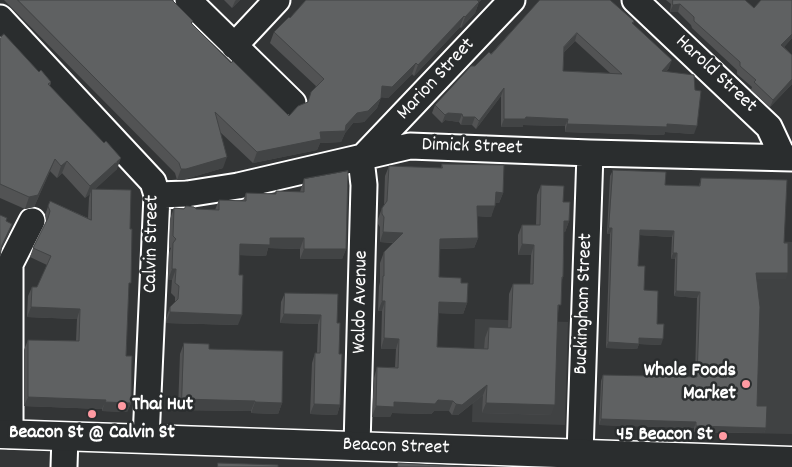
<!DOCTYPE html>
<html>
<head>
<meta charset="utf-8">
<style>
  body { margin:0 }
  canvas { display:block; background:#333536 }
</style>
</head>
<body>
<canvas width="792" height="467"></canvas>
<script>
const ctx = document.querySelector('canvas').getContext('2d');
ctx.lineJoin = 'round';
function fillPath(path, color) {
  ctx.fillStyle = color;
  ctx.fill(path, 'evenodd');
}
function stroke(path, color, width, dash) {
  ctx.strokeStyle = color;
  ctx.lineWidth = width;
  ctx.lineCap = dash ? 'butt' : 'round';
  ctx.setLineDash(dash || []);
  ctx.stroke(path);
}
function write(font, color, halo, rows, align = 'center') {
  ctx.font = font + ' Dekko,sans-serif';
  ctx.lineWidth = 5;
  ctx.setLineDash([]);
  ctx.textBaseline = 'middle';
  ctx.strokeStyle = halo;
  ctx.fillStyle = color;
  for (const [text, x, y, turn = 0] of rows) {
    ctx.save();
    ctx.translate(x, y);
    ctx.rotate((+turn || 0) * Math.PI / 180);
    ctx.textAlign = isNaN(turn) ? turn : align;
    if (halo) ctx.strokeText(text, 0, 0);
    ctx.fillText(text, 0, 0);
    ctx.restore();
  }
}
fillPath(new Path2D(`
  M 698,237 L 792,242 L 792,434 L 694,432 L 699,256 Z
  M 475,319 L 568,322 L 565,425 L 472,422 Z`), '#404243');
const minor = new Path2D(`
  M 188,0 L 293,103
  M 635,0 L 769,127 L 783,157
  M 0,18 L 153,182 L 157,195 L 146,439
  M 234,46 L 277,0
  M 157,195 L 187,194 L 238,186 L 410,146 L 590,153 L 792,158
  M 10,435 L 10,264 L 32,221
  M 357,446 L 364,185 L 361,159 L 512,0
  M 580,454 L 590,153
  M 64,467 L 65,436`);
const major = new Path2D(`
  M 0,434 L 792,461`);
stroke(minor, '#fff', 29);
stroke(major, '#fff', 31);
stroke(minor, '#2a2d2e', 25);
stroke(major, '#2a2d2e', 28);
fillPath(new Path2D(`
  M 4,0 L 172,0 L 193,21 L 192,24 L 289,116 L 308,102 L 316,86 L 270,43 L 274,32 L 290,18 L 306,0 L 481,0 L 479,2 L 475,13 L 461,28 L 460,27 L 414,76 L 412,74 L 388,98 L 381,97 L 377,108 L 364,122 L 353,123 L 345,133 L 341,142 L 320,143 L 317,150 L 253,163 L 220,132 L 223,168 L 182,180 L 177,180 L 175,173 Z
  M 224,0 L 240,0 L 232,8 Z
  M 540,0 L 634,21 L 633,24 L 669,68 L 666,72 L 694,134 L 665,132 L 664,135 L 565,132 L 565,126 L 523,125 L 523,127 L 501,127 L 501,96 L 476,129 L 472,125 L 461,125 L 459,122 L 445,120 L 442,123 L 432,113 L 435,105 L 475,66 L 491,54 ZM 575,41 L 610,73 L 563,71 L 564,52 Z
  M 666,0 L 745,0 L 754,8 L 792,0 L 792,38 L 784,47 L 792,55 L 792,84 L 770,107 L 751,90 L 752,87 L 737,74 L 737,70 L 692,28 L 691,25 L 678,12 L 670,12 L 671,4 Z
  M 0,38 L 39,72 L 51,82 L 50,86 L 117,169 L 95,189 L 128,290 L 126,356 L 131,403 L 127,412 L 102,411 L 102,409 L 24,406 L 24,350 L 28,340 L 76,341 L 77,319 L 27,317 L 28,296 L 32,287 L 37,287 L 47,265 L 30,257 L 33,248 L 46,223 L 46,221 L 45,215 L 50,201 L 88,218 L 89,198 L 90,194 L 85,198 L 62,173 L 57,178 L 50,171 L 34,207 L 25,209 L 0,198 Z
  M 442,164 L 503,193 L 499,203 L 495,203 L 491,217 L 477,216 L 478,238 L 474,248 L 440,249 L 439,277 L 461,283 L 467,303 L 463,314 L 438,313 L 437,347 L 484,349 L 485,338 L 489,327 L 508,328 L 509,294 L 513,284 L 530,284 L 531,255 L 518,255 L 518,235 L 522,225 L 536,225 L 537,195 L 541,185 L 563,202 L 569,221 L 565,232 L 564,231 L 563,277 L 561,282 L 558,313 L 551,415 L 482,413 L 483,395 L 458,415 L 452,415 L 449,411 L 434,411 L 431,414 L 392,413 L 390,417 L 372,417 L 374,378 L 377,367 L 395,367 L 396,349 L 381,349 L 382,311 L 378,311 L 379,286 L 380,282 L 380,263 L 384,252 L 393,243 L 380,242 L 380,227 L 378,224 L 378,219 L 382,208 L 384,206 L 385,176 L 389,166 L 441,168 Z
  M 613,170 L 665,185 L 699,186 L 701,178 L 784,243 L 786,279 L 756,279 L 757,406 L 766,428 L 764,433 L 694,432 L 694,428 L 599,425 L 601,381 L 603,375 L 695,377 L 697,298 L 674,296 L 675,259 L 671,259 L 672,237 L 640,235 L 638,266 L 644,290 L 657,324 L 661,345 L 639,344 L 637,349 L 606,348 L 610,234 L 607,234 L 610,176 Z
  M 304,179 L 346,249 L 342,259 L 300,259 L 300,249 L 268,248 L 266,256 L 239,255 L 238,325 L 166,323 L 166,318 L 170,307 L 175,303 L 175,297 L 171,293 L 172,280 L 168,280 L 169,253 L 171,248 L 169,247 L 170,219 L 174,208 L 215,210 L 219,200 L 243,201 L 246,193 L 275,194 L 276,191 L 300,192 Z
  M 285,293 L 337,323 L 340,405 L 337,415 L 310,414 L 312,363 L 315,353 L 317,353 L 318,324 L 280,323 L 281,302 Z
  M 184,343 L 209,349 L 282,403 L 278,414 L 251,413 L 251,411 L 178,410 L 180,354 Z`), '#525354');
fillPath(new Path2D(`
  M 236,0 L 240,0 L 232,8 L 235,1 Z
  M 475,0 L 481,0 L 475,7 L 479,2 L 475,13 L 461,28 L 465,17 Z
  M 680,4 L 678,12 L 670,12 L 673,5 Z
  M 464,16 L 460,27 L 414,76 L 418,65 Z
  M 577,33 L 575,41 L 561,55 L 564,47 Z
  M 792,34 L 792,38 L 779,53 L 781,45 Z
  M 672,60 L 669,68 L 660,79 L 662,71 Z
  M 416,63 L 412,74 L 388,98 L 378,97 L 382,86 Z
  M 792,79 L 792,84 L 770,107 L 773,100 Z
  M 504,88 L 501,96 L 476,129 L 479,121 Z
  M 381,98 L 377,108 L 364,122 L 353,123 L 345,133 L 341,142 L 320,143 L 317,150 L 253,163 L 257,152 L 320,132 L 346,125 L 357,113 Z
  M 448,113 L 462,114 L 459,122 L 445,120 L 442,123 L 445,115 Z
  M 463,117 L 475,117 L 472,125 L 461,125 Z
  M 526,117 L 568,119 L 565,126 L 523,125 L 523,127 L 501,127 L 504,119 Z
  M 567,124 L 667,124 L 697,126 L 694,134 L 665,132 L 664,135 L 565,132 Z
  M 227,157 L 223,168 L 182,180 L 177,180 L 181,169 Z
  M 121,158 L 117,169 L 92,192 L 92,189 L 90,194 L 85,198 L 90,186 Z
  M 55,159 L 50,171 L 34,207 L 25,209 L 29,197 Z
  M 67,161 L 62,173 L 57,178 L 61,166 Z
  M 496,192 L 503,193 L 499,203 L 492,203 Z
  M 477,206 L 495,206 L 491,217 L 473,216 Z
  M 564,221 L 569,221 L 565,232 L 561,231 Z
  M 12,224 L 8,236 L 0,252 L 2,245 Z
  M 609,228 L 612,228 L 610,234 L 607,234 Z
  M 640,230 L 674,231 L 672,237 L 638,235 Z
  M 383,232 L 403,233 L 399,243 L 380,242 Z
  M 270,238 L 304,238 L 300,249 L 268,248 L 266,256 L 236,255 L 240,244 Z
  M 478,238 L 474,248 L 436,249 L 440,239 Z
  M 522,244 L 534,245 L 531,255 L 518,255 Z
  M 304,249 L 346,249 L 342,259 L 300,259 Z
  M 673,253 L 677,253 L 675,259 L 671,259 Z
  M 172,269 L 176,269 L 172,280 L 168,280 Z
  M 756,273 L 788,273 L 786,279 L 754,279 Z
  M 676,291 L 700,292 L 697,298 L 674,296 Z
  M 382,301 L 385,301 L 382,311 L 378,311 Z
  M 439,302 L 467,303 L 463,314 L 435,313 Z
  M 31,307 L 80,309 L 77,319 L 27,317 Z
  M 170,312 L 242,315 L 238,325 L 166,323 Z
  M 284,314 L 321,315 L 318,324 L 280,323 Z
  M 384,338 L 399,339 L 396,349 L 381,349 Z
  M 639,338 L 663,339 L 661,345 L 639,344 L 637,349 L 606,348 L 608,342 Z
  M 487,385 L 483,395 L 458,415 L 452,415 L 456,404 Z
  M 28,397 L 106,400 L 102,409 L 24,406 Z
  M 182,399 L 255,401 L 251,411 L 178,410 Z
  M 438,400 L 453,401 L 449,411 L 434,411 L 431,414 L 392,413 L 390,417 L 372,417 L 376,406 L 394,402 Z
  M 105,402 L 131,403 L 127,412 L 102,411 Z
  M 255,402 L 282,403 L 278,414 L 251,413 Z
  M 486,403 L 555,405 L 551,415 L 482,413 Z
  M 314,404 L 340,405 L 337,415 L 310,414 Z
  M 601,419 L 696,422 L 694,428 L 599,425 Z
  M 696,426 L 766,428 L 764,433 L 694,432 Z`), '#424445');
const building = new Path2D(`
  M 18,0 L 172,0 L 193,21 L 191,23 L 231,63 L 233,61 L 289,116 L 298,106 L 308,102 L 311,92 L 324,79 L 274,32 L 289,17 L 290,18 L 306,0 L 477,0 L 479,2 L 465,17 L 464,16 L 418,65 L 416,63 L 392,87 L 382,86 L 381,98 L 368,111 L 357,113 L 346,125 L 345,131 L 320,132 L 321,139 L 257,152 L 215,112 L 227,157 L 186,169 L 181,169 L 179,163 Z
  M 540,0 L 610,0 L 634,21 L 632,23 L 672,60 L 662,71 L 694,75 L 695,90 L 701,91 L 697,126 L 667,124 L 667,127 L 567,124 L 568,119 L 526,117 L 525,119 L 504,119 L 504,88 L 479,121 L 475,117 L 463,117 L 462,114 L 448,113 L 445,115 L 435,105 L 471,66 L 475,66 L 489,52 L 491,54 ZM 577,33 L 622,74 L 563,71 L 564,47 Z
  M 673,0 L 745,0 L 754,8 L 761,0 L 792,0 L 792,34 L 781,45 L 792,55 L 792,79 L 773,100 L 754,82 L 756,80 L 740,66 L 740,62 L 694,21 L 694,17 L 680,4 L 673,5 Z
  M 4,34 L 39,72 L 41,70 L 51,82 L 48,84 L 104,143 L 106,141 L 121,158 L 90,186 L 67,161 L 61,166 L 55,159 L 38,195 L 29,197 L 0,184 L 0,38 Z
  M 442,164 L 504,165 L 503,193 L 496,192 L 495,206 L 477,206 L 478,238 L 440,239 L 439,277 L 461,278 L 461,283 L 468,283 L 467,303 L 439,302 L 437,347 L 488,349 L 489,327 L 511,328 L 513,284 L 533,284 L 534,245 L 522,244 L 522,225 L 540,225 L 541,185 L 564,186 L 563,202 L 570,202 L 569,221 L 564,221 L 563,277 L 562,277 L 561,305 L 558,305 L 555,405 L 486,403 L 487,385 L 462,405 L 456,404 L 453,401 L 438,400 L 435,404 L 394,402 L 394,407 L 376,406 L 377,367 L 398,368 L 399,339 L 384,338 L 385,301 L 382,301 L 383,276 L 384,276 L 384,252 L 403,233 L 383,232 L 384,217 L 382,214 L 382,208 L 387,201 L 389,166 L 442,168 Z
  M 613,170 L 666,172 L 665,185 L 700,186 L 701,178 L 787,180 L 784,243 L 788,243 L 788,273 L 756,273 L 760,307 L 757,406 L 767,406 L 766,428 L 696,426 L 696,422 L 601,419 L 603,375 L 697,377 L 700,292 L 676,291 L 677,253 L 673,253 L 674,231 L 640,230 L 638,266 L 645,266 L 644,290 L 658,291 L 657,324 L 664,324 L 663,339 L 639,338 L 639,344 L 608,342 L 612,228 L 609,228 Z
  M 348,171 L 346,249 L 304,249 L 304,238 L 270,238 L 270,245 L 240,244 L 239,275 L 243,275 L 242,315 L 170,312 L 170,307 L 178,299 L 179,286 L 175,283 L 176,269 L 172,269 L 173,243 L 176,239 L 173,236 L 174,208 L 184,209 L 186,206 L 194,207 L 196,209 L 219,210 L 219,200 L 246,201 L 246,193 L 276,194 L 276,191 L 304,192 L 304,179 Z
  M 92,189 L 131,190 L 130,229 L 132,229 L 131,283 L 129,283 L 126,356 L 132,356 L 131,403 L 105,402 L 106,400 L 28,397 L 28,340 L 79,341 L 80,309 L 31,307 L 32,287 L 37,287 L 51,256 L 33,248 L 48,218 L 50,211 L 48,206 L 50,201 L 91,220 Z
  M 0,215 L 7,218 L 6,221 L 12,224 L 2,245 L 0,256 Z
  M 285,293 L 338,294 L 337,323 L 340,323 L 339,354 L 342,354 L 340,405 L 314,404 L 315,353 L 320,353 L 321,315 L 284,314 Z
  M 184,343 L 209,344 L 209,349 L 283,351 L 282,403 L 255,402 L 255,401 L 182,399 Z
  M 218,463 L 278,465 L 278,467 L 218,467 Z
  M 398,463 L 476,467 L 398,467 Z`);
fillPath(building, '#5f6162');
stroke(building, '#424445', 1);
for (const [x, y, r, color] of [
  [746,384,5,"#ff9aa2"],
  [122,406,5,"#ff9aa2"],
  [92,414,5,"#ff9aa2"],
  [723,436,5,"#ff9aa2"]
]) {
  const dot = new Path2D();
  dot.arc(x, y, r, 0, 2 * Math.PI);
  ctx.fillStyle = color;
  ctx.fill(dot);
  stroke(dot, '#2a2d2e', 2);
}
write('20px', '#fff', '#2a2d2e', [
  ["Harold Street",715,75,43],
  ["Marion Street",437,80,-47],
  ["Dimick Street",472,148,2],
  ["Calvin Street",153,244,-89],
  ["Waldo Avenue",362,302,-89],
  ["Buckingham Street",585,304,-88],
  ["Beacon Street",396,448,2]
]);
write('bold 20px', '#fff', '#2a2d2e', [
  ["Whole Foods",736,372],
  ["Market",736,395],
  ["Thai Hut",132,406,"left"],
  ["Beacon St @ Calvin St",92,434,"center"],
  ["45 Beacon St",713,436]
], 'right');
</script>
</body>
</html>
